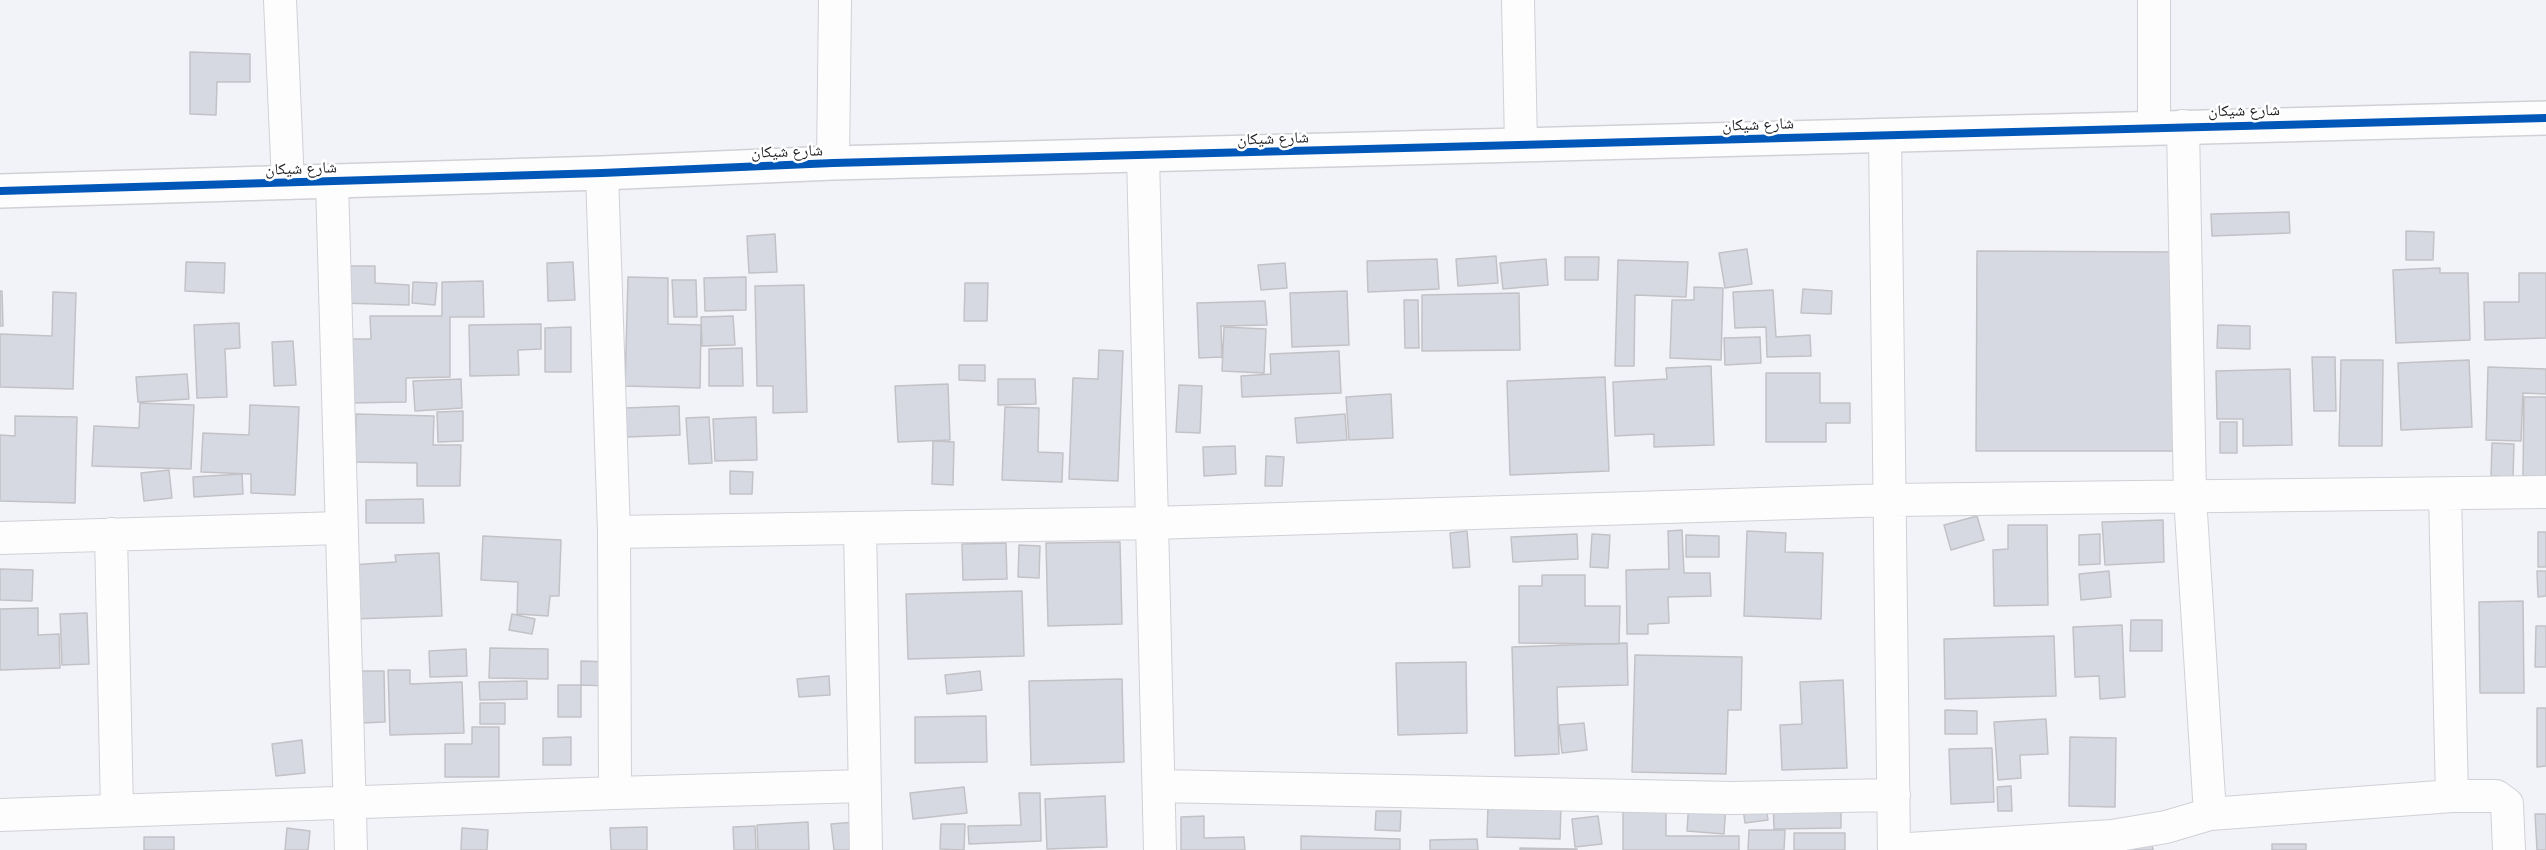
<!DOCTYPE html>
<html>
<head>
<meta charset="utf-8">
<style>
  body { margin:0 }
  canvas { display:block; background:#f2f3f9 }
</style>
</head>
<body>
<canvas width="2546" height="850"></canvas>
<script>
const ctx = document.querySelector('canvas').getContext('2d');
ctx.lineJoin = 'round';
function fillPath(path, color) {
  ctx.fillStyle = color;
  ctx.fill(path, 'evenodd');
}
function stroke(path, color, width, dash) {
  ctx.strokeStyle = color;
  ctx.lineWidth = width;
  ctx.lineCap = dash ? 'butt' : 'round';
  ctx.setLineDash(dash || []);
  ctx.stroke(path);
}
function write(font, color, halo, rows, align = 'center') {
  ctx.font = font + ' "PT Sans","Noto Naskh Arabic",sans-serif';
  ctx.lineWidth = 5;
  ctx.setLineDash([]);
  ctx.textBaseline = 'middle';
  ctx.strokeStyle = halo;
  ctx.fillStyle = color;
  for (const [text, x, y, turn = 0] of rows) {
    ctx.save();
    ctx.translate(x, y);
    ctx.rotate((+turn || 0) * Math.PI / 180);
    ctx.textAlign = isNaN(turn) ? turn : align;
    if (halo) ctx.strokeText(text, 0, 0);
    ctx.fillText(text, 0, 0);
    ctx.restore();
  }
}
const building = new Path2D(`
  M 190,52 L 250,54 L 250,82 L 217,82 L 216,115 L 190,114 Z
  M 2289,212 L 2290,233 L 2212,236 L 2211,214 Z
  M 2406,231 L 2434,232 L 2433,260 L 2406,260 Z
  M 775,234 L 777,272 L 749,273 L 747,236 Z
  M 1747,249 L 1752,284 L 1725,288 L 1719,253 Z
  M 1977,251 L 2174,252 L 2173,451 L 1976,451 Z
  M 1496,256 L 1498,283 L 1458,286 L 1456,259 Z
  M 1565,257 L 1599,257 L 1598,280 L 1565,280 Z
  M 1437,259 L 1439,289 L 1368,292 L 1367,261 Z
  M 1546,259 L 1548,285 L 1503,289 L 1500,263 Z
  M 1618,260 L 1688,262 L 1686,297 L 1635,295 L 1634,366 L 1615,366 Z
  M 186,262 L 225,263 L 224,293 L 185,291 Z
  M 573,262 L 575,300 L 548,301 L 547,263 Z
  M 1285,263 L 1287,288 L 1261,290 L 1258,265 Z
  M 342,266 L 375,266 L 375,283 L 409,285 L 409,305 L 341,303 Z
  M 2440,268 L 2440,273 L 2468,273 L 2470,340 L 2396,343 L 2393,270 Z
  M 2519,273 L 2546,273 L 2546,338 L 2485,340 L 2484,302 L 2519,302 Z
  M 628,277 L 668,278 L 668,324 L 701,325 L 700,388 L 625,386 Z
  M 746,277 L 746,310 L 705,311 L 704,278 Z
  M 672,280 L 696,280 L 697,317 L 674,317 Z
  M 483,281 L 484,317 L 450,317 L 450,377 L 406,378 L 406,402 L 351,403 L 350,339 L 371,339 L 370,316 L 442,316 L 442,282 Z
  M 413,282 L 437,283 L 435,305 L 412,303 Z
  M 965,283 L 988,283 L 987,321 L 964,321 Z
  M 804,285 L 807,412 L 773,413 L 773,386 L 757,386 L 755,286 Z
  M 1694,287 L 1723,288 L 1721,360 L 1670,358 L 1672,300 L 1694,300 Z
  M 1803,289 L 1832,291 L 1831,314 L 1801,313 Z
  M 1773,290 L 1776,337 L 1810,335 L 1811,356 L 1767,357 L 1766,327 L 1735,328 L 1733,292 Z
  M 0,291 L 2,291 L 3,326 L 0,326 Z
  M 1347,291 L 1349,345 L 1292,347 L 1290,293 Z
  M 53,292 L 76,293 L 73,389 L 0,387 L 0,334 L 52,336 Z
  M 1519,293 L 1520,350 L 1422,351 L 1422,295 Z
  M 1404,300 L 1418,300 L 1419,348 L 1405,348 Z
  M 1265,301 L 1267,325 L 1221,326 L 1222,357 L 1199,358 L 1197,303 Z
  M 733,316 L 735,345 L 702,346 L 701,317 Z
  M 239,323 L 240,348 L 225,349 L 227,397 L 197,398 L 194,325 Z
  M 541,324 L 541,349 L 518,350 L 519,375 L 470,376 L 469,325 Z
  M 2218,325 L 2250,326 L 2250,349 L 2217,348 Z
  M 571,327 L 571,372 L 545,372 L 545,328 Z
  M 1224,327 L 1266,329 L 1264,373 L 1222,371 Z
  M 1760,337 L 1761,363 L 1725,365 L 1724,338 Z
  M 293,341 L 296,385 L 274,386 L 272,342 Z
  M 742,348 L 743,386 L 709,386 L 709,349 Z
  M 1099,350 L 1123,351 L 1118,481 L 1069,479 L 1073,378 L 1098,379 Z
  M 1339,351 L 1341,393 L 1242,397 L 1241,376 L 1271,374 L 1270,354 Z
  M 2312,357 L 2335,357 L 2336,411 L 2314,411 Z
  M 2341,360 L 2383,360 L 2382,446 L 2339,446 Z
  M 2469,360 L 2472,427 L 2401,430 L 2398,363 Z
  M 959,365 L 985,365 L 985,381 L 959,380 Z
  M 1711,366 L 1714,445 L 1654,447 L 1654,434 L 1615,436 L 1613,382 L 1667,379 L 1666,368 Z
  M 2488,367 L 2546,369 L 2546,394 L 2523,393 L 2521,441 L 2486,440 Z
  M 2290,369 L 2292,445 L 2243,446 L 2243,419 L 2217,419 L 2216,371 Z
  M 1766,373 L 1820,373 L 1820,403 L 1850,403 L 1850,423 L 1826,423 L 1826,442 L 1766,442 Z
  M 187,374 L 189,399 L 138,402 L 136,377 Z
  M 1605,377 L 1609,471 L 1510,475 L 1507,381 Z
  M 461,379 L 462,408 L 415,411 L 413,381 Z
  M 998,379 L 1035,379 L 1036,404 L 998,405 Z
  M 948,384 L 950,440 L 898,442 L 895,386 Z
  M 1179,385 L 1202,386 L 1200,433 L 1176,432 Z
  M 1391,394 L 1393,438 L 1349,440 L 1346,397 Z
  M 2524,397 L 2546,397 L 2546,477 L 2523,476 Z
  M 140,403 L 194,405 L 191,469 L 92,466 L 94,426 L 139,428 Z
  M 250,405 L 299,407 L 295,495 L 251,493 L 251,474 L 201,472 L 203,433 L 249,435 Z
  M 679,406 L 680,435 L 627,437 L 625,408 Z
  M 1005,407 L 1039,408 L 1038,452 L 1063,453 L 1062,482 L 1002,480 Z
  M 463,411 L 463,441 L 438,442 L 437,412 Z
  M 356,414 L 434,416 L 433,445 L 461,445 L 460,486 L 417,486 L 417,463 L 355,462 Z
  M 1345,414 L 1347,440 L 1297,443 L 1295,418 Z
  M 15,416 L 77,417 L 75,503 L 0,501 L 0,435 L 15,436 Z
  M 709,417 L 712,463 L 689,464 L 686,418 Z
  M 756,417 L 757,460 L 715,461 L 713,419 Z
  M 2220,422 L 2237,422 L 2237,453 L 2220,453 Z
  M 933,441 L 954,442 L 953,485 L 932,484 Z
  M 2492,443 L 2514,444 L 2513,477 L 2491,476 Z
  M 1235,446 L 1236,474 L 1204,476 L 1203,447 Z
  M 1266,456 L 1284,457 L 1282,486 L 1265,486 Z
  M 169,470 L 172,498 L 144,501 L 141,473 Z
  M 730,471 L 753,472 L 752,494 L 730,494 Z
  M 242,474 L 243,494 L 194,497 L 193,477 Z
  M 423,499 L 424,523 L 366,523 L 366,500 Z
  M 1977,516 L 1984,540 L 1951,550 L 1944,525 Z
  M 2163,520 L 2164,562 L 2105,565 L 2102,522 Z
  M 2008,525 L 2047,525 L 2048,605 L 1994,606 L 1993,550 L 2008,549 Z
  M 1682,530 L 1684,573 L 1710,573 L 1711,596 L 1668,597 L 1669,623 L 1648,624 L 1648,634 L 1627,634 L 1626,570 L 1669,569 L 1668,531 Z
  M 1467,531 L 1470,567 L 1453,568 L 1450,533 Z
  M 1747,531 L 1786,533 L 1785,552 L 1823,553 L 1821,619 L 1744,616 Z
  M 2538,532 L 2546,532 L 2546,567 L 2538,567 Z
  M 1577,534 L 1578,559 L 1513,562 L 1511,537 Z
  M 1592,534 L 1610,535 L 1608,568 L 1590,567 Z
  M 2100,534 L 2100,564 L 2079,565 L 2079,535 Z
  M 1686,535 L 1719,536 L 1719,557 L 1686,557 Z
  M 483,536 L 561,540 L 559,596 L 550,596 L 548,616 L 517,614 L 518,582 L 481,580 Z
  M 1120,542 L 1122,624 L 1048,626 L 1046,543 Z
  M 1006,543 L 1007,579 L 963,580 L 962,544 Z
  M 1019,545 L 1040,546 L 1039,578 L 1018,577 Z
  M 439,553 L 442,616 L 353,619 L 351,565 L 396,562 L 395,555 Z
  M 0,569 L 33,570 L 32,601 L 0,600 Z
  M 2109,571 L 2111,597 L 2081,600 L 2079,574 Z
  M 2537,571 L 2546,571 L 2546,596 L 2538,597 Z
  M 1542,575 L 1585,575 L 1585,606 L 1620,606 L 1619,644 L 1519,643 L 1519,586 L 1542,586 Z
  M 1022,591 L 1024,656 L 908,659 L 906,594 Z
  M 2523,601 L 2524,693 L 2480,693 L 2479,602 Z
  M 38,608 L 38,635 L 59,634 L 60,668 L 0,670 L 0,609 Z
  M 87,613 L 89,664 L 62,665 L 60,614 Z
  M 512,614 L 535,619 L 532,634 L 509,630 Z
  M 2131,620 L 2162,620 L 2162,651 L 2130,651 Z
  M 2122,625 L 2125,697 L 2100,699 L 2099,676 L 2075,677 L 2073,627 Z
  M 2536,626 L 2546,626 L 2546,667 L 2535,667 Z
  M 2054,636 L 2056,696 L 1945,699 L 1944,639 Z
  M 1627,643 L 1628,685 L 1557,687 L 1559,754 L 1515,756 L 1512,647 Z
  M 490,648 L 548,649 L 548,679 L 489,678 Z
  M 466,649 L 467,676 L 430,677 L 429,651 Z
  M 1635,655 L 1742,657 L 1741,710 L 1728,710 L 1726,774 L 1632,772 Z
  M 581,661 L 610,662 L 609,686 L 581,685 Z
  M 1466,662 L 1467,733 L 1398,735 L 1396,663 Z
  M 388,670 L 410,670 L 410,684 L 462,682 L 464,733 L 390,735 Z
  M 361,671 L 384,671 L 385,722 L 361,723 Z
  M 980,671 L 982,690 L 947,694 L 945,675 Z
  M 829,676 L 830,695 L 799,697 L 797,679 Z
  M 1122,679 L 1124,762 L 1031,765 L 1029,681 Z
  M 1843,680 L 1847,768 L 1782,770 L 1780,725 L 1802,724 L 1800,682 Z
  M 527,681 L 527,699 L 480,700 L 479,682 Z
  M 558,685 L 581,685 L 581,717 L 558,717 Z
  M 480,703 L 505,703 L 505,724 L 480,724 Z
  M 2537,708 L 2546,708 L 2546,766 L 2537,767 Z
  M 1945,710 L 1977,711 L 1977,734 L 1945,734 Z
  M 986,716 L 987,762 L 915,763 L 915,717 Z
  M 2046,719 L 2048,754 L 2020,755 L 2021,778 L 1998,780 L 1994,722 Z
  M 1584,723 L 1587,750 L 1562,753 L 1559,725 Z
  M 472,727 L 499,727 L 499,777 L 445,777 L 445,744 L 472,744 Z
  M 571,737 L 571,765 L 543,765 L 543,738 Z
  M 2070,737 L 2116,738 L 2115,807 L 2069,806 Z
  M 302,740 L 305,773 L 276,776 L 272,744 Z
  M 1992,748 L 1994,802 L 1951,804 L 1949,749 Z
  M 2011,786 L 2012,811 L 1998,811 L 1997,787 Z
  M 964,787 L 967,813 L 913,819 L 910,793 Z
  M 1019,793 L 1040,793 L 1041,841 L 969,844 L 968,826 L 1021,825 Z
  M 1105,796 L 1107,847 L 1047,849 L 1045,799 Z
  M 1841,796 L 1841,828 L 1774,829 L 1773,798 Z
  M 1765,799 L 1768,820 L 1745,823 L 1742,802 Z
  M 1689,801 L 1726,803 L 1724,834 L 1687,831 Z
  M 1623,802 L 1666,802 L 1666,836 L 1739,836 L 1739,850 L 1623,850 Z
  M 1561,804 L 1560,839 L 1487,837 L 1488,806 Z
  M 1376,811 L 1401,811 L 1400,831 L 1375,830 Z
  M 2535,814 L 2546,814 L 2546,850 L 2537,850 Z
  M 1204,816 L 1204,838 L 1244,837 L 1245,850 L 1181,850 L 1181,817 Z
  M 1598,816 L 1602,844 L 1575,847 L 1572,819 Z
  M 808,822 L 809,850 L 758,850 L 757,825 Z
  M 854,822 L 856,850 L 834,850 L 831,824 Z
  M 941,824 L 965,824 L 964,850 L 940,849 Z
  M 755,826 L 756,850 L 734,850 L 733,827 Z
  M 647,827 L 647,850 L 611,850 L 610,828 Z
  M 287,828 L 310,831 L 308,850 L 285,850 Z
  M 462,828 L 488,830 L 487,850 L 461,850 Z
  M 1749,830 L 1785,830 L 1784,850 L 1748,850 Z
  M 1794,833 L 1845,833 L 1845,850 L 1794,850 Z
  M 1301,836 L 1400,839 L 1400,850 L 1301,850 Z
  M 144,837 L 174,837 L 174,850 L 144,850 Z
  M 1477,839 L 1478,850 L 1430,850 L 1430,840 Z
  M 2272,844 L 2306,844 L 2306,850 L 2272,850 Z
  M 2152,845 L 2153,850 L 2131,850 L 2131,847 Z
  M 1520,848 L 1577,849 L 1577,850 L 1520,850 Z`);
fillPath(building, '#d7d9e2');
stroke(building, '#c2c2c6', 1.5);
const street = new Path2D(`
  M 280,0 L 288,183
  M 1518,0 L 1521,145
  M 2154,0 L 2154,127
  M 2183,126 L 2190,497 L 2210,814
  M 1885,135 L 1894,850
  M 1143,156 L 1160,850
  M 833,163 L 835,0
  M 602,173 L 614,532 L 615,793
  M 332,182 L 351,850
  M 2445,494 L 2452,796
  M 860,528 L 866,850
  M 614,532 L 1152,523 L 1891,500 L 2546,492
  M 111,534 L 117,811
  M 0,538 L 341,528
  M 1159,786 L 1731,798 L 1894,795
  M 0,815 L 615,793 L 864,786
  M 1894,850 L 2112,836 L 2166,827 L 2210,814 L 2452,796 L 2496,796 L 2507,804 L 2509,850`);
const secondary = new Path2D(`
  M 0,191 L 602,173 L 833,163 L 2546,118`);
stroke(street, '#d0d1d6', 34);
stroke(secondary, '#d0d1d6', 36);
stroke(street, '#fdfdfe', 32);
stroke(secondary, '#fdfdfe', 33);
stroke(new Path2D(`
  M 0,191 L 602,173 L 833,163 L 2546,118`), '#0057b8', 8);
write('16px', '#1b1c20', '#fff', [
  ["شارع شيكان",2244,111,-1],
  ["شارع شيكان",1758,125,-2],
  ["شارع شيكان",1273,139,-2],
  ["شارع شيكان",787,152,-2],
  ["شارع شيكان",301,169,-2]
]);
</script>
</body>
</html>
